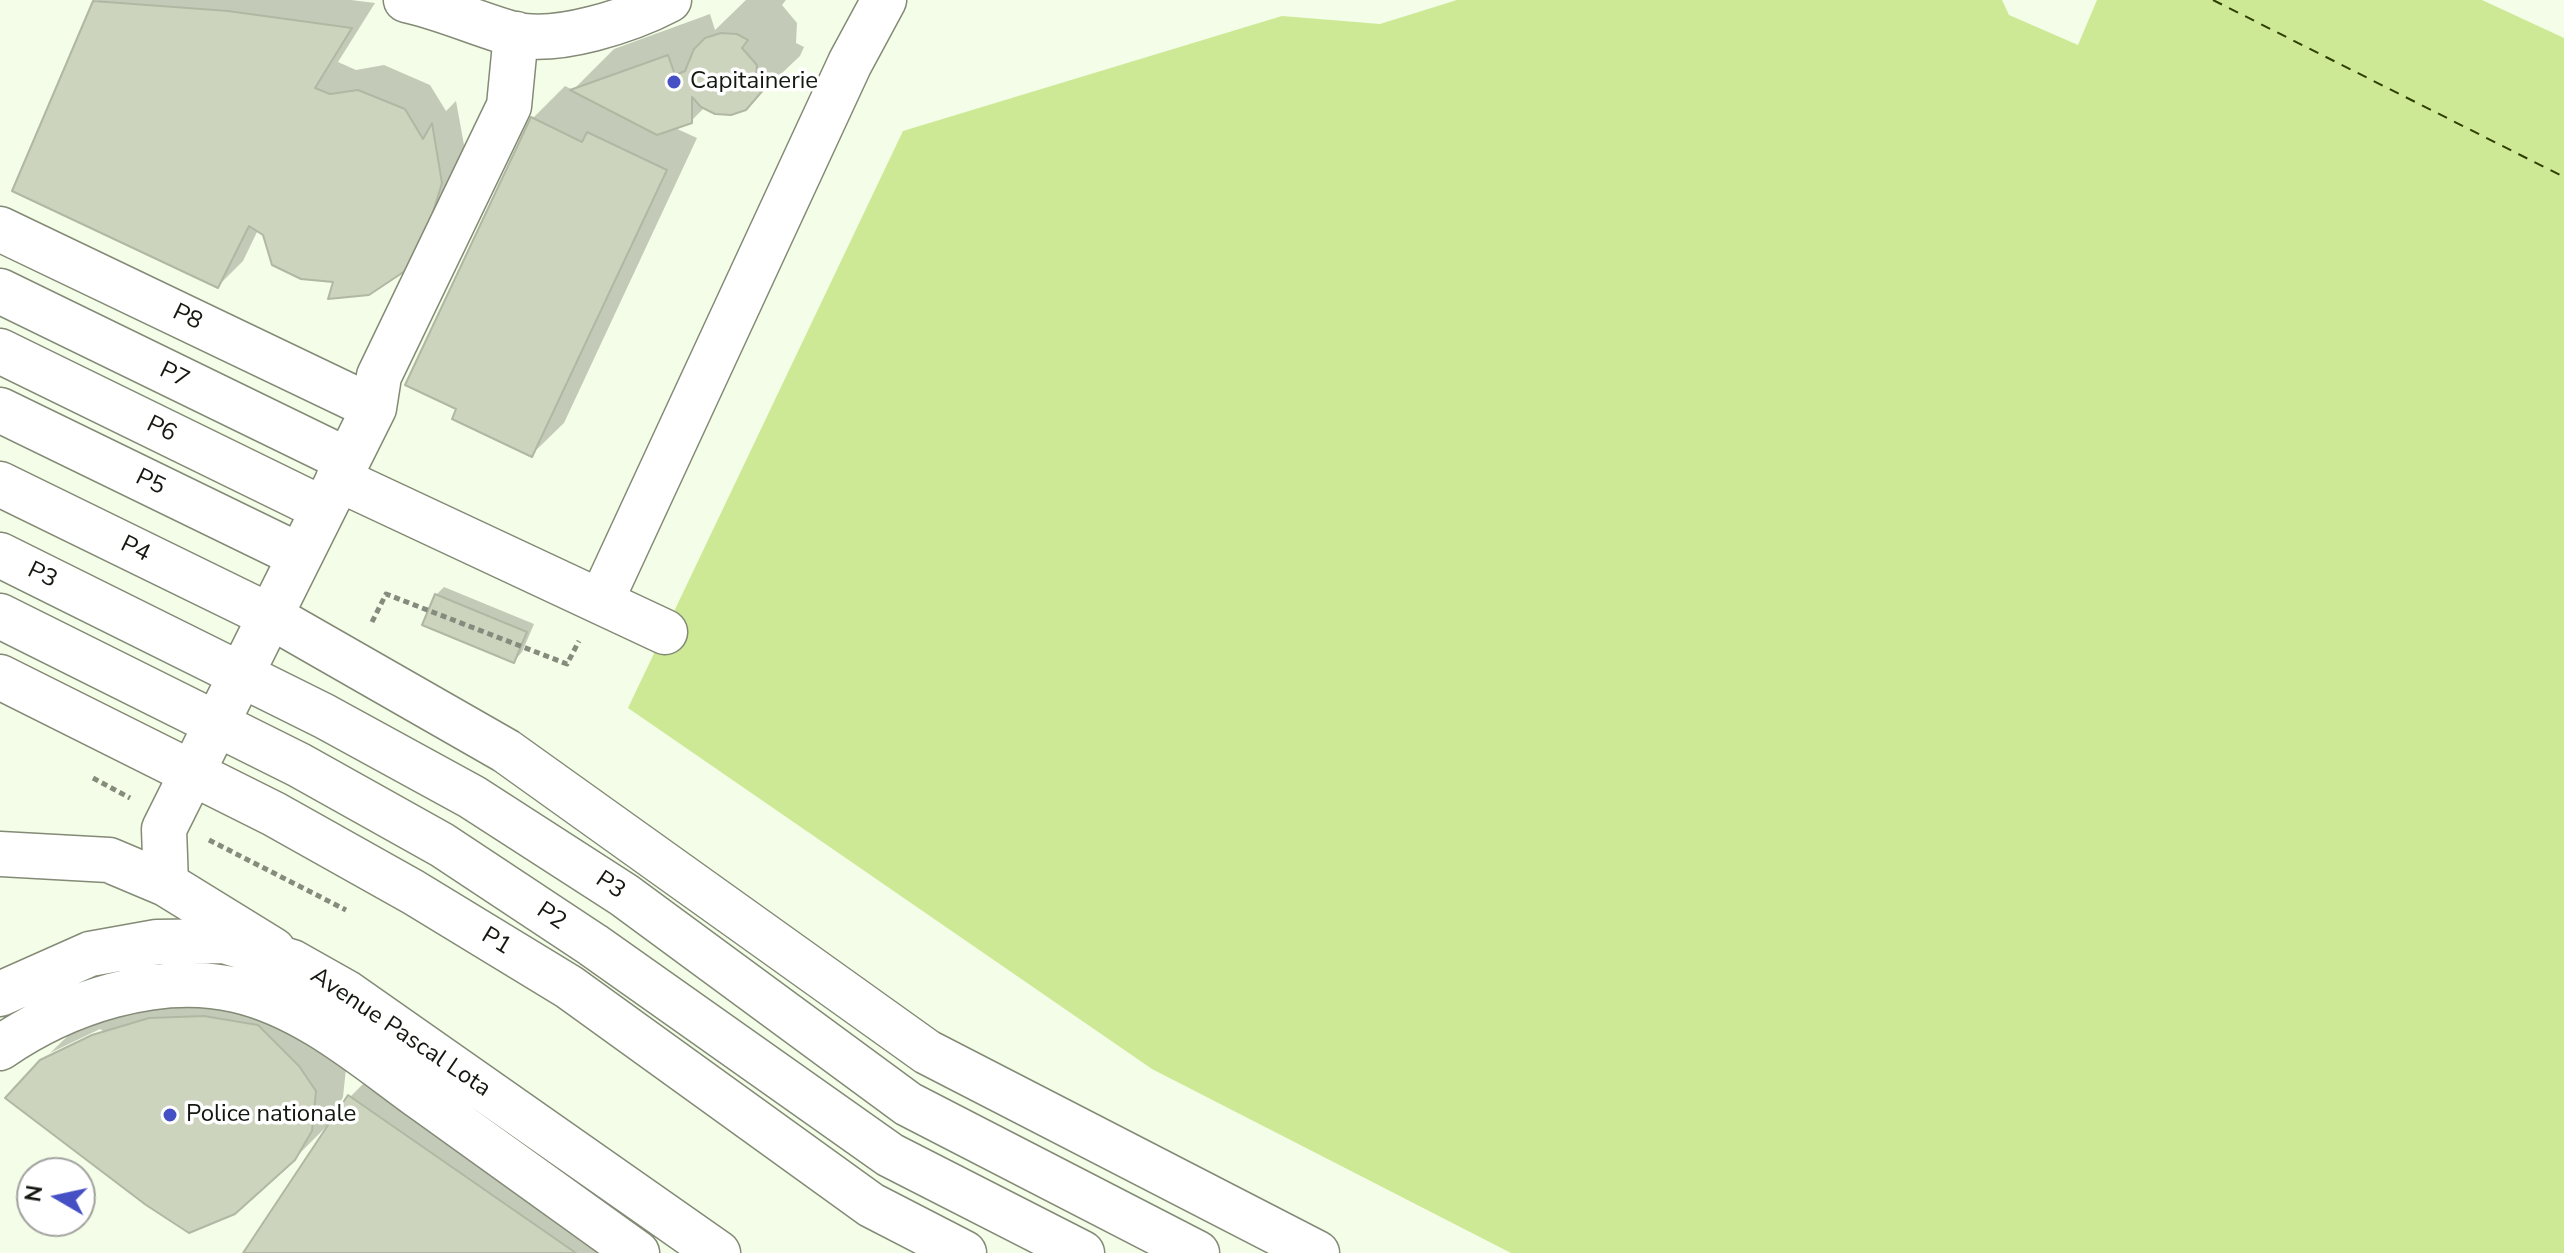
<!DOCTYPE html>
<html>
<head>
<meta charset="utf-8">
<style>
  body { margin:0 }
  #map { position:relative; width:2564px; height:1253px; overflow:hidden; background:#f4fde7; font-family:"Nunito Sans",sans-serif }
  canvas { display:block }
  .north { position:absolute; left:16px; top:1157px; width:80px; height:80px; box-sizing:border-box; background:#fff; border:2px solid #a1a39f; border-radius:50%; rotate:279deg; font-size:22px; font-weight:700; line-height:32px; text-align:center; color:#151810 }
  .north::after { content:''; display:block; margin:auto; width:28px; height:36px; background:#4550c5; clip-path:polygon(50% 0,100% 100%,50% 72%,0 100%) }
</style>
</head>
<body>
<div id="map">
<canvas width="2564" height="1253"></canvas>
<div class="north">N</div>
</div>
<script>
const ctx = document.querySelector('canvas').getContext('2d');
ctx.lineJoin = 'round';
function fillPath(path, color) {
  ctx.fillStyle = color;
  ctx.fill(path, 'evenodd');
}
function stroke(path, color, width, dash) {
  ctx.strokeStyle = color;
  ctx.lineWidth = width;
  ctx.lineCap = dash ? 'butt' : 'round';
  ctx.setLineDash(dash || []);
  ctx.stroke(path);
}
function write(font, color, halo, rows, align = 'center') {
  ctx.font = font + ' "Nunito Sans",sans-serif';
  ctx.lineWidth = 7;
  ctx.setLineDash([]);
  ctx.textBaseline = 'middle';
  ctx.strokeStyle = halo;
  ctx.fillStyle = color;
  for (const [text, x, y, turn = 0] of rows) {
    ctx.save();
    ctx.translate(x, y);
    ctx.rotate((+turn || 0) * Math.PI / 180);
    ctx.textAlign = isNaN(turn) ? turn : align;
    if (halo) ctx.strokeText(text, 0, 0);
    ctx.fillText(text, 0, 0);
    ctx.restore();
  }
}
fillPath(new Path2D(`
  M 1457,0 L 2002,0 L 2009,15 L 2078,45 L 2097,0 L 2482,0 L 2564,38 L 2564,1253 L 1511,1253 L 1152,1069 L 628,708 L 903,131 L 1282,16 L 1380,24 Z`), '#cde995');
fillPath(new Path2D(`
  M 97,0 L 351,0 L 375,3 L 338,62 L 356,70 L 384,65 L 430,85 L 446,111 L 456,101 L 466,156 L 450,208 L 336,281 L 258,230 L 243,261 L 218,286 Z
  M 746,0 L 786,0 L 782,5 L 797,23 L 796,43 L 804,47 L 800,56 L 745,108 L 705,107 L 691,121 L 673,127 L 697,138 L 564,423 L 532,454 L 533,118 L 565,86 L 573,90 L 614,49 L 710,14 L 715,30 Z
  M 444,587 L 534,624 L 522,652 L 514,661 L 436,595 Z
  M 237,985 L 347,1059 L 343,1097 L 328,1125 L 294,1159 L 100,1029 L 50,1053 L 75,1029 L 126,1004 Z
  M 382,1065 L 654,1253 L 246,1253 L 350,1097 Z`), '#0003');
stroke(new Path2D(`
  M 2213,0 L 2564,177`), '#2f3f00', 2, [10, 8]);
const building = new Path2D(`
  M 93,1 L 228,11 L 352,28 L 315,88 L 330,94 L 358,90 L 405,109 L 423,139 L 432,123 L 442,183 L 426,235 L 408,269 L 369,295 L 328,299 L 333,282 L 301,279 L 272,265 L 263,235 L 249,226 L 218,288 L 12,191 Z
  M 721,33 L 737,34 L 748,40 L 742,48 L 757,65 L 755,85 L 764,89 L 746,110 L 731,115 L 715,114 L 701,107 L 692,97 L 692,123 L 657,135 L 570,90 L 668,55 L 675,75 L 685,71 L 694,49 L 705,38 Z
  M 531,117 L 582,142 L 587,132 L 667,170 L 532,457 L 452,419 L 456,409 L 405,385 Z
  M 435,594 L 527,632 L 514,663 L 422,625 Z
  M 204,1016 L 258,1025 L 299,1066 L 316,1091 L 312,1131 L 295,1160 L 235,1214 L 189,1233 L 146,1205 L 5,1098 L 40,1060 L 92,1035 L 149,1018 Z
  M 348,1095 L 576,1253 L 243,1253 Z`);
fillPath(building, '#ccd4be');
stroke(building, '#b0b7a3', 2);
const minor = new Path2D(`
  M 406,0 C 443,8 477,24 513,34 C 557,45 631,20 669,0
  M 0,229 L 374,408
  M 0,291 L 347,460
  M 0,351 L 323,509
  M 0,410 L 300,556
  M 338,479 L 665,632
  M 0,484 L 270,616 L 506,751 L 927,1052 L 1317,1253
  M 0,555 L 324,716 L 472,797 L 624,895 L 908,1104 L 1197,1253
  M 601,601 L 850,63 L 884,0
  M 0,616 L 299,765 L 442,845 L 593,945 L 890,1155 L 1082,1253
  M 0,677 L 274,814 L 413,892 L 569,987 L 871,1205 L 964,1253
  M 0,854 L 109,860 L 166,884 L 273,950
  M 166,884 L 164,829 L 374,408 L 379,376 L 509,106 L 516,34`);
const major = new Path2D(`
  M 0,994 L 90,954 L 157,942 L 224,941 L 292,962 L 347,993 L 718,1253
  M 0,1048 C 65,1003 157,972 236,990 C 307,1006 367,1059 424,1100 C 495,1151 566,1202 637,1253`);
stroke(minor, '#838a76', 47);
stroke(major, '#838a76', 47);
stroke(new Path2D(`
  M 372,622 L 386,594 L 567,664 L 579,641
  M 93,778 L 130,798
  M 209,840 L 346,910`), '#868c7d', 5, [6, 4]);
stroke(minor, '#fff', 44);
stroke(major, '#fff', 44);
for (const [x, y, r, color] of [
  [674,82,8,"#4550c5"],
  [170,1115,8,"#4550c5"]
]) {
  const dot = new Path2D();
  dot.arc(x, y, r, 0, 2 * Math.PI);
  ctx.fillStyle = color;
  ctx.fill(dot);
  stroke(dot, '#fff', 3);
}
write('24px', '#151810', '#fff', [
  ["Capitainerie",690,82],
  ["Police nationale",186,1115]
], 'left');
write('24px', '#151810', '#fff', [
  ["P8",187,318,26],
  ["P7",174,376,26],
  ["P6",161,430,26],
  ["P5",150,483,26],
  ["P4",135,550,26],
  ["P3",42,576,26],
  ["P3",610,886,34],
  ["P2",551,917,34],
  ["P1",496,942,31],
  ["Avenue Pascal Lota",400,1033,34]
]);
</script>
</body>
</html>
